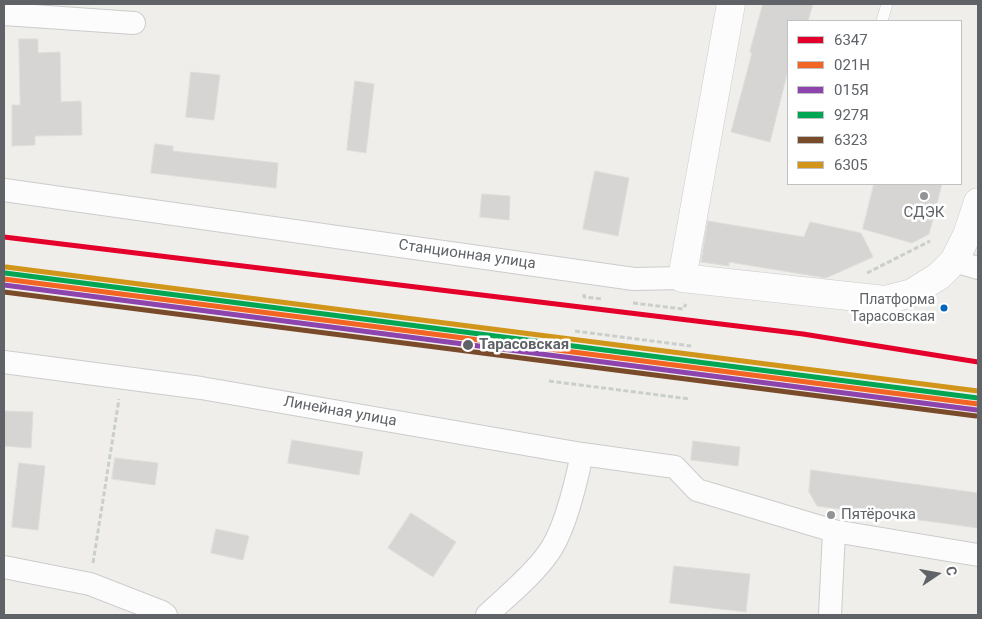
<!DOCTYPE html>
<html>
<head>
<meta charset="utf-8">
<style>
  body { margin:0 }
  #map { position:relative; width:982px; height:619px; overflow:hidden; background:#efeeea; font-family:Roboto,sans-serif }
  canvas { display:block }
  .frame { position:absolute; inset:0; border:5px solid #5f6368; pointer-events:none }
  .legend { position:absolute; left:787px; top:20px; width:175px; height:165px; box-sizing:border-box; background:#fff; border:1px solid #bfc1c3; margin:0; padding:6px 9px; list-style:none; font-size:15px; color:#5f6368 }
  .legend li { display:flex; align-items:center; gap:10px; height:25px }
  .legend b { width:25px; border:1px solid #bfc1c3 }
  .north { position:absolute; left:912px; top:549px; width:50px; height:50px; -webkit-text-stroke:4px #fff; paint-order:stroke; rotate:78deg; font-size:14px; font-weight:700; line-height:20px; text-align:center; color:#5f6368 }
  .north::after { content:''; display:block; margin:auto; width:18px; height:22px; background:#5f6368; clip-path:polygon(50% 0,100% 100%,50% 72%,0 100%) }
</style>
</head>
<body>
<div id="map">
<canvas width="982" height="619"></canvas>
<div class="frame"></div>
<ul class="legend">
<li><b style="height:6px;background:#e4002b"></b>6347</li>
<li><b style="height:6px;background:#f26522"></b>021Н</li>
<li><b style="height:6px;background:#8e44ad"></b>015Я</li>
<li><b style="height:6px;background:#00a651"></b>927Я</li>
<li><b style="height:6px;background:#7a4b2a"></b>6323</li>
<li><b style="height:6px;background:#d1951a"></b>6305</li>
</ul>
<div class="north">С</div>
</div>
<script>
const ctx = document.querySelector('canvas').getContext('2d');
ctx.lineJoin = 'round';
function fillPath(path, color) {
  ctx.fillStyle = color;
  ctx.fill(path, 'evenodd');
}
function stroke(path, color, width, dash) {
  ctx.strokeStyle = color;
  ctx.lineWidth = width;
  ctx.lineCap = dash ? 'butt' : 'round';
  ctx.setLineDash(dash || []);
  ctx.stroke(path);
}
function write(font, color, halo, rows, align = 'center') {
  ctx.font = font + ' Roboto,sans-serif';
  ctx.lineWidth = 5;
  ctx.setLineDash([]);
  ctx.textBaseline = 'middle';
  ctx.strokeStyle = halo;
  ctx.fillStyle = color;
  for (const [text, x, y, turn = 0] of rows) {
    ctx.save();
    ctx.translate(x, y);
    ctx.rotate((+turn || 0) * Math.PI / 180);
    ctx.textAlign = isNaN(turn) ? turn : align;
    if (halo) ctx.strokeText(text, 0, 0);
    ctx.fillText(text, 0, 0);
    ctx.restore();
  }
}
const building = new Path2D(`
  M 763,4 L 813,4 L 808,21 L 788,21 L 788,70 L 770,142 L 731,132 L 752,53 L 750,52 Z
  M 19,39 L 38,39 L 38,53 L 60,52 L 61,102 L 81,101 L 82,135 L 35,136 L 35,145 L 12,146 L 12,105 L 20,105 Z
  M 191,72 L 220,75 L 214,120 L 186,117 Z
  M 355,81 L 374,84 L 366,153 L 347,150 Z
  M 155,144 L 173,146 L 173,151 L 278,163 L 276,188 L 151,173 Z
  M 595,171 L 629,178 L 618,236 L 583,229 Z
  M 874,184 L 942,184 L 929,234 L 912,243 L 863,229 Z
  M 482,194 L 510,196 L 509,220 L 480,217 Z
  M 708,221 L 804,237 L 810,222 L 861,233 L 873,257 L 826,278 L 729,262 L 729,266 L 701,262 Z
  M 4,411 L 33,412 L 31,448 L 4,446 Z
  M 292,440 L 363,452 L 359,475 L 288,463 Z
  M 693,441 L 740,447 L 738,466 L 691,460 Z
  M 115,458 L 158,463 L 155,485 L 112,479 Z
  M 19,463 L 45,466 L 38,530 L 12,527 Z
  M 811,470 L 978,493 L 978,528 L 817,506 L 809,492 Z
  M 411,513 L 456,542 L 433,577 L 388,548 Z
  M 216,529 L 249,536 L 243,560 L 211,553 Z
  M 674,566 L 750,574 L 746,612 L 670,603 Z`);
fillPath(building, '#d6d5d3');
stroke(building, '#deddd9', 1);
const lane = new Path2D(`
  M 882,21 L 887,4`);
const street = new Path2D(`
  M 4,14 L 134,23
  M 4,190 L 634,279 L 682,278
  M 954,261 L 978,268
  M 4,362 L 201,388 L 582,454 L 675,467 L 697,490 L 834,531 L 978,555
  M 4,567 L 90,584 L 162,612 L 166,615
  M 487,615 C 507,596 530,578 547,555 C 565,532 576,483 582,454
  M 830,615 L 834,531`);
const secondary = new Path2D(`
  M 731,4 L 682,278 L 885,300 L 912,293 L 939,276 L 954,261 L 967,235 L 978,202`);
stroke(lane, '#cbcccc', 12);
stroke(street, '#cbcccc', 24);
stroke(secondary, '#cacacb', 29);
stroke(new Path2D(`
  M 867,273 L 930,241
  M 584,294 L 584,297 L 602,299
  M 633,303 L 683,309 L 686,304
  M 575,331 L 691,346
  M 549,381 L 690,399
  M 93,563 L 119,399`), '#cacfcc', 3, [5, 2.5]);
stroke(lane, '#fdfcfc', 11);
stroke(street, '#fdfcfc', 22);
stroke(secondary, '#fdfcfc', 28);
stroke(new Path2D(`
  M 4,237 L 803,334 L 978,362`), '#e4002b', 5);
stroke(new Path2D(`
  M 4,279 L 978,404`), '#f26522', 5);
stroke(new Path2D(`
  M 4,285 L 977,410`), '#8e44ad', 5);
stroke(new Path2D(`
  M 5,273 L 978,398`), '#00a651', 5);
stroke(new Path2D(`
  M 4,292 L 976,416`), '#7a4b2a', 5);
stroke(new Path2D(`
  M 6,267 L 978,391`), '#d1951a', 5);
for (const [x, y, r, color] of [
  [924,196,5,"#919496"],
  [944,308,4.5,"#0065bd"],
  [468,345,6,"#5f6368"],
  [831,515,5,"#919496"]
]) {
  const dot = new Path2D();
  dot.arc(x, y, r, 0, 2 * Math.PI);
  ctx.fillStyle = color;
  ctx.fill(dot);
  stroke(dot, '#fff', 2);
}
write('14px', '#5f6368', '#fff', [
  ["Платформа",935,300],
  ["Тарасовская",935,317]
], 'right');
write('15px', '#5f6368', '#fff', [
  ["СДЭК",924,213],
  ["Пятёрочка",841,515,"left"]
]);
write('15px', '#5f6368', '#fff', [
  ["Станционная улица",467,255,8],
  ["Линейная улица",340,412,10]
]);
write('bold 15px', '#5f6368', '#fff', [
  ["Тарасовская",479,345]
], 'left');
</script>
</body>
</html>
